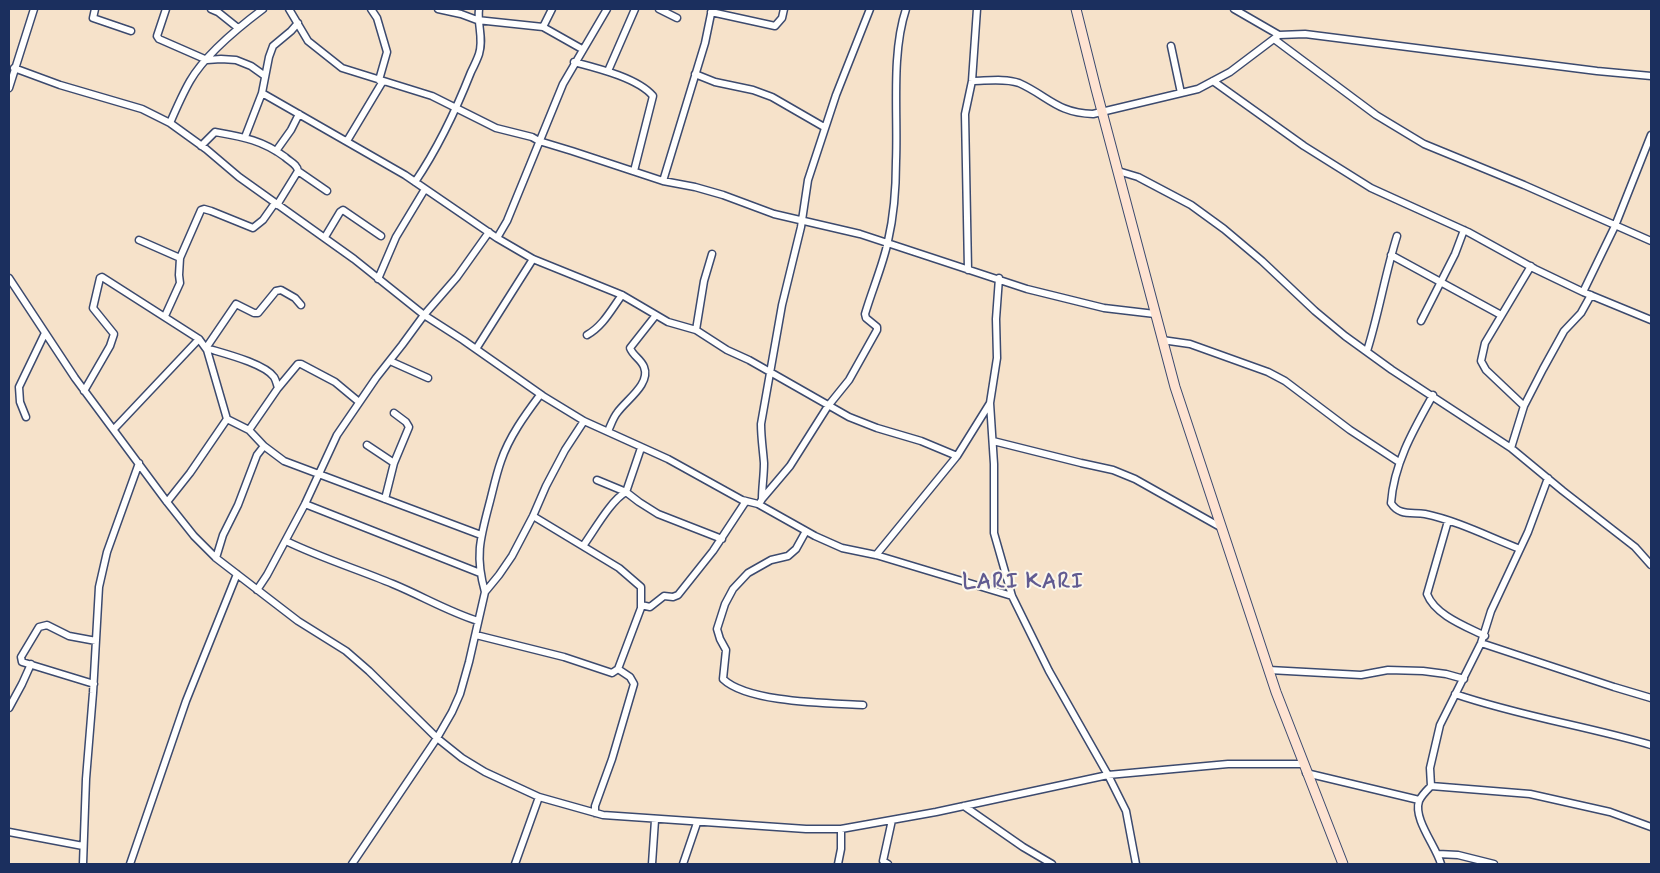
<!DOCTYPE html>
<html>
<head>
<meta charset="utf-8">
<style>
  body { margin:0 }
  #map { position:relative; width:1660px; height:873px; overflow:hidden; background:#f6e2ca; font-family:Mynerve,sans-serif }
  canvas { display:block }
  .frame { position:absolute; inset:0; border:10px solid #1b2f5e; pointer-events:none }
</style>
</head>
<body>
<div id="map">
<canvas width="1660" height="873"></canvas>
<div class="frame"></div>
</div>
<script>
const ctx = document.querySelector('canvas').getContext('2d');
ctx.lineJoin = 'round';
function stroke(path, color, width, dash) {
  ctx.strokeStyle = color;
  ctx.lineWidth = width;
  ctx.lineCap = dash ? 'butt' : 'round';
  ctx.setLineDash(dash || []);
  ctx.stroke(path);
}
function write(font, color, halo, rows, align = 'center') {
  ctx.font = font + ' Mynerve,sans-serif';
  ctx.lineWidth = 4;
  ctx.setLineDash([]);
  ctx.textBaseline = 'middle';
  ctx.strokeStyle = halo;
  ctx.fillStyle = color;
  for (const [text, x, y, turn = 0] of rows) {
    ctx.save();
    ctx.translate(x, y);
    ctx.rotate((+turn || 0) * Math.PI / 180);
    ctx.textAlign = isNaN(turn) ? turn : align;
    if (halo) ctx.strokeText(text, 0, 0);
    ctx.fillText(text, 0, 0);
    ctx.restore();
  }
}
const street = new Path2D(`
  M 95,9 L 93,18 L 131,31
  M 166,9 L 157,36 L 159,39 L 207,60 L 221,59 L 236,60 L 251,66 L 265,76
  M 211,9 L 218,12 L 238,28
  M 289,9 L 308,41 L 342,68 L 432,96 L 496,128 L 532,137 L 539,141 L 572,151 L 663,181 L 695,187 L 723,195 L 774,214 L 860,234 L 1027,289 L 1104,308 L 1155,314
  M 371,9 L 377,18 L 387,52 L 379,80
  M 438,9 L 461,14 L 477,20 L 543,27 L 582,49
  M 659,9 L 677,18
  M 1234,9 L 1279,35
  M 711,12 L 775,26 L 782,18 L 784,9
  M 543,27 L 552,9
  M 1274,39 L 1376,115 L 1424,144 L 1524,185 L 1651,241
  M 1171,46 L 1181,93
  M 574,62 C 597,68 638,78 653,96 L 634,171
  M 14,68 L 60,85 L 142,109 L 170,123 L 206,149 L 239,177 L 354,259 L 424,315 L 463,340 L 543,396 L 584,421 L 668,459 L 742,500 L 758,504 L 815,536 L 842,548 L 876,555 L 1012,596
  M 608,71 L 635,9
  M 695,74 L 715,82 L 753,90 L 772,97 L 824,127
  M 972,81 C 986,81 1005,78 1019,83 C 1048,96 1057,113 1093,114 L 1198,89 L 1230,72 L 1279,35 L 1305,34 L 1597,71 L 1651,76
  M 1213,81 L 1304,146 L 1371,188 L 1468,232 L 1535,269 L 1583,292 L 1651,320
  M 9,88 L 34,9
  M 262,93 L 405,175 L 497,238 L 533,259 L 622,295 L 668,322 L 696,330 L 727,350 L 749,360 L 849,417 L 877,428 L 921,441 L 957,456
  M 170,123 C 176,109 182,95 190,81 C 205,55 239,27 263,9
  M 245,137 L 262,93 L 269,57 L 273,46 L 291,31 L 298,23
  M 347,141 L 383,81
  M 201,146 L 215,132 C 243,137 262,140 285,157 C 290,162 297,164 298,171 L 277,205
  M 276,151 L 291,130 L 299,114
  M 298,171 L 327,191
  M 1118,171 L 1138,177 L 1191,205 L 1224,229 L 1262,261 L 1315,311 L 1345,336 L 1392,370 L 1511,448 L 1563,491 L 1635,547 L 1651,565
  M 663,181 L 705,43 L 712,9
  M 415,182 C 438,148 456,110 471,72 C 474,66 477,60 479,54 C 484,38 477,25 479,9
  M 325,237 L 340,212 L 343,210 L 381,236
  M 497,238 L 507,221 L 563,84 L 607,9
  M 139,240 L 180,258
  M 1391,255 L 1501,315
  M 968,270 L 965,114 L 972,81 L 977,9
  M 9,278 L 75,378 L 167,502 L 194,536 L 216,558 L 298,621 L 346,651 L 369,671 L 437,738 L 462,758 L 485,772 L 539,797 L 603,815 L 806,829 L 841,829 L 936,812 L 1108,775 L 1228,764 L 1302,764
  M 999,278 L 996,319 L 997,358 L 990,403 L 994,464 L 994,533 L 1012,596 L 1049,671 L 1108,775 L 1126,811 L 1136,864
  M 378,279 L 396,237 L 425,189
  M 1583,292 L 1615,226 L 1651,135
  M 165,316 L 180,283 L 179,275 L 180,258 L 201,210 L 204,209 L 211,211 L 253,228 L 263,220 L 275,203
  M 1421,321 L 1455,254 L 1464,230
  M 696,330 L 704,281 L 712,254
  M 587,335 C 603,326 611,310 622,295
  M 1162,340 L 1190,344 L 1268,372 L 1285,381 L 1350,430 L 1399,462
  M 476,349 L 533,259
  M 1367,351 C 1379,313 1385,274 1397,236
  M 390,361 L 428,378
  M 278,388 C 277,385 276,380 274,377 C 264,363 222,353 206,348 L 236,304 L 254,313 L 258,313 L 276,291 L 281,290 L 295,298 L 301,305
  M 84,391 L 110,346 L 114,334 L 93,308 L 100,278 L 102,277 L 199,339 L 207,350 L 227,419 L 249,430 L 264,446 L 284,461 L 481,535
  M 1433,395 C 1414,429 1394,463 1391,503 C 1399,516 1411,512 1425,514 C 1458,521 1489,537 1520,549
  M 1524,406 L 1486,370 L 1481,361 L 1485,343 L 1531,266
  M 26,417 L 20,402 L 19,387 L 45,333
  M 114,429 L 199,339
  M 249,430 L 278,388 L 298,364 L 301,364 L 335,382 L 359,402
  M 608,431 C 611,425 613,418 617,413 C 626,400 651,384 644,367 C 641,359 633,356 630,348 L 656,315
  M 993,441 L 1081,463 L 1113,470 L 1135,479 L 1222,528
  M 367,445 L 394,463
  M 1511,448 L 1524,406 L 1543,369 L 1564,331 L 1581,313 L 1591,295
  M 597,480 L 626,492 L 639,502 L 658,514 L 722,539
  M 385,499 L 394,463 L 409,427 L 406,422 L 394,413
  M 762,499 L 790,466 L 828,406 L 849,380 L 877,330 L 877,327 L 866,318 L 865,314 C 872,290 883,265 888,241 C 894,215 896,187 896,161 C 898,114 891,54 906,9
  M 761,501 L 762,499 C 762,487 764,476 764,463 C 763,450 761,437 761,424 L 782,305 L 801,227 L 808,180 L 836,95 L 870,9
  M 167,502 L 190,473 L 227,419
  M 305,504 L 480,573
  M 1448,521 L 1427,594 C 1435,615 1465,626 1485,636
  M 806,531 L 796,549 L 788,556 L 771,560 L 748,573 L 733,589 L 725,604 L 717,629 L 720,639 L 726,650 L 723,679 C 748,703 829,703 863,705
  M 286,541 C 321,558 357,569 393,584 C 422,596 449,612 478,621
  M 583,546 C 594,531 611,500 626,492 L 641,448
  M 876,555 L 957,456 L 990,403
  M 216,558 L 223,535 L 238,505 L 257,455 L 264,446
  M 257,590 L 267,575 L 305,504 L 337,435 L 376,378 L 402,345 L 424,315 L 457,277 L 489,232
  M 485,592 C 475,557 480,539 489,505 C 493,490 496,475 501,461 C 509,437 525,415 540,395
  M 641,605 L 650,607 L 664,596 L 673,597 L 678,595 L 713,551 L 746,501
  M 476,635 L 564,657 L 612,673 L 618,669 L 641,608 L 641,587 L 619,568 L 533,516
  M 1481,643 L 1614,687 L 1651,698
  M 1269,670 L 1361,675 L 1388,670 L 1423,671 L 1446,674 L 1464,679
  M 94,684 L 22,662 L 21,657 L 39,627 L 47,625 L 69,636 L 96,641
  M 1455,694 C 1519,716 1586,726 1651,745
  M 9,708 L 22,684 L 31,664
  M 1306,773 L 1419,800
  M 1431,786 L 1430,768 L 1440,725 L 1481,643 L 1491,611 L 1528,532 L 1548,478
  M 964,806 L 1023,847 L 1052,864
  M 595,813 L 595,806 L 612,759 L 634,684 L 630,677 L 618,669
  M 9,832 L 83,846
  M 1438,854 L 1458,855 L 1494,864
  M 83,864 L 86,779 L 93,693 L 99,587 L 107,552 L 139,463
  M 130,864 L 186,701 L 237,574
  M 352,864 L 437,738 L 452,712 L 460,694 L 469,662 L 485,592 L 499,575 L 512,556 L 533,516 L 546,486 L 565,450 L 584,421
  M 515,864 L 539,797
  M 652,864 L 655,820
  M 683,864 L 697,823
  M 838,864 L 841,849 L 841,829
  M 888,864 L 883,861 L 892,820
  M 1441,864 C 1436,846 1413,819 1419,801 C 1421,796 1427,790 1431,786 L 1530,794 L 1610,812 L 1651,827`);
const secondary = new Path2D(`
  M 1076,9 L 1096,89 L 1175,387 L 1276,692 L 1343,864`);
stroke(street, '#3c4a6e', 9);
stroke(secondary, '#3c4a6e', 11);
stroke(street, '#fff', 6);
stroke(secondary, '#fee3d2', 9);
ctx.letterSpacing = '1px';
write('bold 22px', '#615b91', '#fbf7ec', [
  ["LARI KARI",1023,583]
]);
ctx.letterSpacing = '0px';
</script>
</body>
</html>
